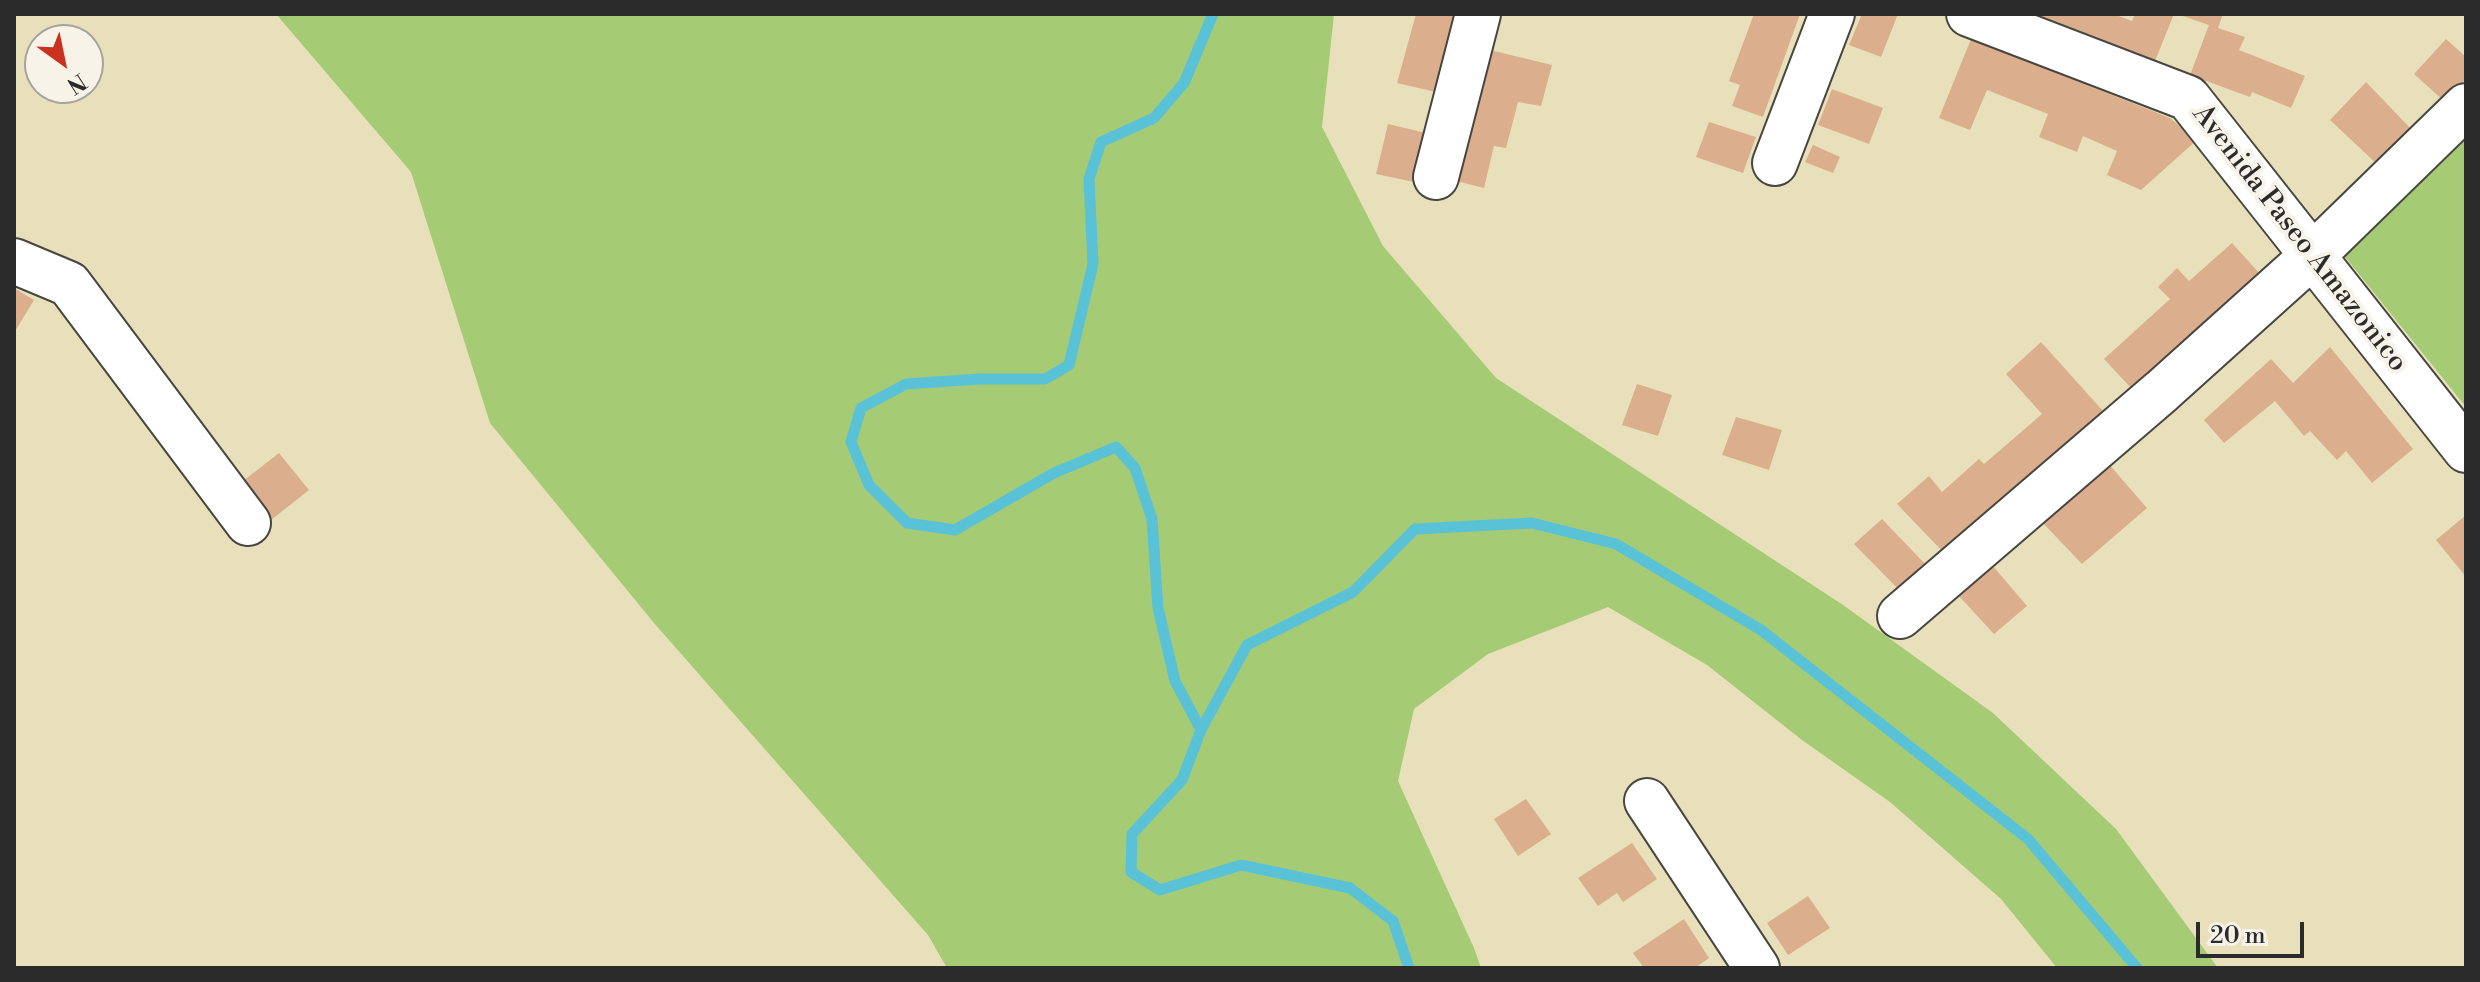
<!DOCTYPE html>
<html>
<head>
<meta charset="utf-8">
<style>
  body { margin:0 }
  #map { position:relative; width:2480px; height:982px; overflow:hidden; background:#e8e0ba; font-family:"Libre Bodoni",serif }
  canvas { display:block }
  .frame { position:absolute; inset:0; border:16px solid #2b2b2b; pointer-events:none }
  .north { position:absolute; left:24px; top:24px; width:80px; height:80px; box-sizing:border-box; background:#f7f3e8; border:2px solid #a5a39c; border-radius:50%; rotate:147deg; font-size:22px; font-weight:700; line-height:32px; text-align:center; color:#2b2b2b }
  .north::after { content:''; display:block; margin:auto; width:28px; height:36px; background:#c8321e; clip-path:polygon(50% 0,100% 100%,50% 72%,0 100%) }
  .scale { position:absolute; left:2196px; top:922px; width:108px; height:36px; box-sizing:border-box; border:4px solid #2b2b2b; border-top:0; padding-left:10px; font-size:24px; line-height:28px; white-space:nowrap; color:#2b2b2b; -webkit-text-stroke:6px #f7f3e8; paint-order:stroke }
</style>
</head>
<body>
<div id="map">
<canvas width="2480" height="982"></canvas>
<div class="frame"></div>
<div class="north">N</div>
<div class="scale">20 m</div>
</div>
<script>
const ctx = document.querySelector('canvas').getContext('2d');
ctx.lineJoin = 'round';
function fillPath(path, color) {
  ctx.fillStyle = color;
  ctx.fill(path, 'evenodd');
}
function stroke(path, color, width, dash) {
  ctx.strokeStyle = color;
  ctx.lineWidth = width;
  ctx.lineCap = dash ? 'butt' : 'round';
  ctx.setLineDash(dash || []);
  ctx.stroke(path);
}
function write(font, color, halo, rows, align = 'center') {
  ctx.font = font + ' "Libre Bodoni",serif';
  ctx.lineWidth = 8;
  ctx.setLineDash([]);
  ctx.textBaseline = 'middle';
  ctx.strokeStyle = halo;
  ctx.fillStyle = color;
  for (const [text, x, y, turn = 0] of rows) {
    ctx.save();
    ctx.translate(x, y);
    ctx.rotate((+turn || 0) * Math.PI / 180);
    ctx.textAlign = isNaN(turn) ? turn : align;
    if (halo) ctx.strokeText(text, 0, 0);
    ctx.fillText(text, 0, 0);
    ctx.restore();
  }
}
fillPath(new Path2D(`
  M 276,14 L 1334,14 L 1322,127 L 1383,246 L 1496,378 L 1843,605 L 1993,713 L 2116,829 L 2218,968 L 2057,968 L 2001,899 L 1890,802 L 1802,740 L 1707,665 L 1608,607 L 1488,654 L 1414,709 L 1398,781 L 1474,948 L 1481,968 L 947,968 L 928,935 L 654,623 L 490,423 L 411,172 Z
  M 2466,132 L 2466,407 L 2342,253 Z`), '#a5cb75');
stroke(new Path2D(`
  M 1213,14 L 1184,83 L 1154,118 L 1101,142 L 1089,179 L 1093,264 L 1069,365 L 1045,379 L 980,379 L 906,384 L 861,408 L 851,442 L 869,485 L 907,523 L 955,530 L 1054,473 L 1116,447 L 1135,468 L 1152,519 L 1158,608 L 1175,681 L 1201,730 L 1182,780 L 1132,834 L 1131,872 L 1160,890 L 1241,865 L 1350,888 L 1393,921 L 1409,968
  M 1201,730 L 1247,645 L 1353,592 L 1415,529 L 1532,523 L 1616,544 L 1761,630 L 2028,839 L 2137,968`), '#5ac2d6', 11);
fillPath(new Path2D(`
  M 1416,14 L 1456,14 L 1436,92 L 1397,83 Z
  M 1754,14 L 1800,14 L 1763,117 L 1732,106 L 1740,85 L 1729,81 Z
  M 1862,14 L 1898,14 L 1881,57 L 1849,45 Z
  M 2031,14 L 2113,14 L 2132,21 L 2135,14 L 2174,14 L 2155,61 Z
  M 2177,14 L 2223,14 L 2218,28 L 2245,37 L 2239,50 L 2305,76 L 2291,108 L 2252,92 L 2250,97 L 2190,75 L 2209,25 Z
  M 1971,39 L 2170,118 L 2197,140 L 2141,190 L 2107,175 L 2117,151 L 2083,136 L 2077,152 L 2039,137 L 2048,114 L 1987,90 L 1970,130 L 1939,118 Z
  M 2446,39 L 2466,57 L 2466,79 L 2444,101 L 2414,74 Z
  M 1490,50 L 1552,65 L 1541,106 L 1518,102 L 1506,148 L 1494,146 L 1484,188 L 1456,181 Z
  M 2366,82 L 2414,132 L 2379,166 L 2330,120 Z
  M 1832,89 L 1883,108 L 1869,144 L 1818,125 Z
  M 1709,122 L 1756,137 L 1743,173 L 1696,157 Z
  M 1388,124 L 1426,133 L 1414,182 L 1376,174 Z
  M 1813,145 L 1840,157 L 1833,173 L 1805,162 Z
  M 2232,243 L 2260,274 L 2131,388 L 2104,359 L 2170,299 L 2158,287 L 2177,268 L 2189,281 Z
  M 14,288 L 34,300 L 14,333 Z
  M 2041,342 L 2104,412 L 1945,554 L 1897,504 L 1929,476 L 1942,492 L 1979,459 L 1984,464 L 2042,414 L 2006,374 Z
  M 2330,347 L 2413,449 L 2372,483 L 2346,451 L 2337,460 L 2310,431 L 2304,436 L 2275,401 L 2224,443 L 2204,420 L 2271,359 L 2293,383 Z
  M 1637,384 L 1672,395 L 1658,436 L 1622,425 Z
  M 1736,417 L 1782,430 L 1769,470 L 1722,455 Z
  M 279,453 L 309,490 L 266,524 L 238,485 Z
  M 2107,462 L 2147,508 L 2082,564 L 2041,521 Z
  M 2466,515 L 2466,577 L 2436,540 Z
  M 1882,519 L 1929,568 L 1902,593 L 1854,544 Z
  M 1992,565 L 2027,606 L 1994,634 L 1958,595 Z
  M 1526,799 L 1551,834 L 1518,856 L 1494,819 Z
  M 1632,843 L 1657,879 L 1623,902 L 1617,893 L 1598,906 L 1578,878 Z
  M 1808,896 L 1830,928 L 1788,955 L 1767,923 Z
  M 1684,919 L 1709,958 L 1695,968 L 1644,968 L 1633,953 Z`), '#dbaf8d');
const minor = new Path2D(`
  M 1969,14 L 2188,98 L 2466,450
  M 1775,163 L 1832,14
  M 1436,177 L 1478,14
  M 14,261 L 69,284 L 248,523
  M 1900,616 L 2162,391 L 2312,256 L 2466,106
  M 1647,801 L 1757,968`);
stroke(minor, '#474640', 48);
stroke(minor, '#fff', 44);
write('28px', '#2b2b2b', '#f7f3e8', [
  ["Avenida Paseo Amazonico",2299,239,52]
]);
</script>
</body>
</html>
